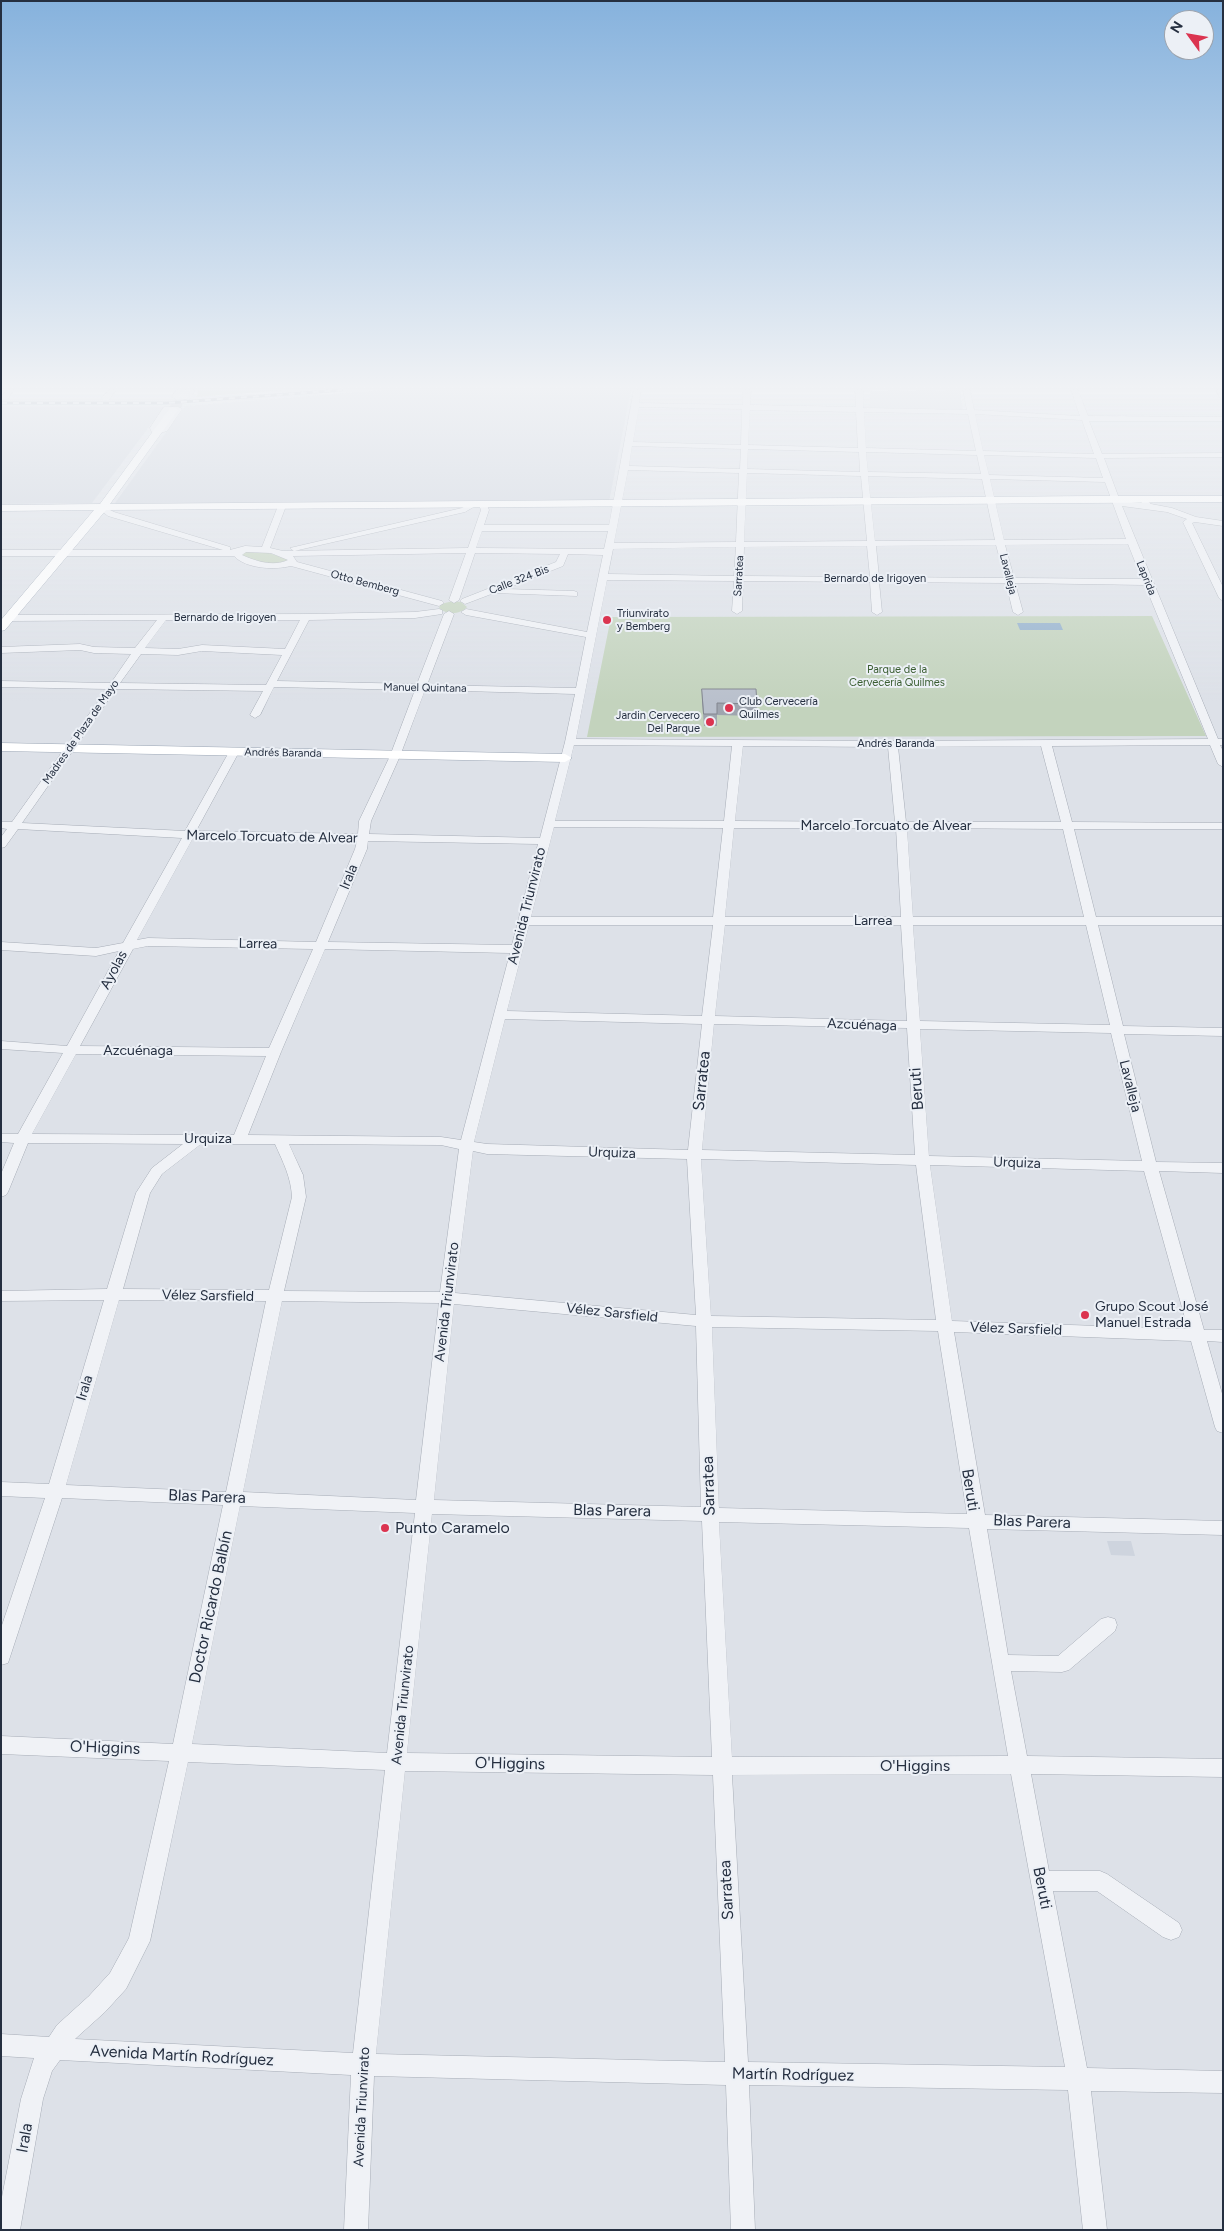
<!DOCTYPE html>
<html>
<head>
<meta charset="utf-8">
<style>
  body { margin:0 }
  #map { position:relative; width:1224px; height:2231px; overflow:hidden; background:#dde1e8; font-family:Figtree,sans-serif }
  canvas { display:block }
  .frame { position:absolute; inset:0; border:2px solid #252f40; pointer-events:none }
  .north { position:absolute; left:1164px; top:10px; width:50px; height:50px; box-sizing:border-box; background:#ecf0f6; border:1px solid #9ca3ad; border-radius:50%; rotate:302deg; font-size:14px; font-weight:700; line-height:20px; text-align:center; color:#252f40 }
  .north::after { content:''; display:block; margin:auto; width:18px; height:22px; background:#db3450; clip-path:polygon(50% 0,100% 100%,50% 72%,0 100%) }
</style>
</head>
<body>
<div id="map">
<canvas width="1224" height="2231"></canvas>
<div class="frame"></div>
<div class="north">N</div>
</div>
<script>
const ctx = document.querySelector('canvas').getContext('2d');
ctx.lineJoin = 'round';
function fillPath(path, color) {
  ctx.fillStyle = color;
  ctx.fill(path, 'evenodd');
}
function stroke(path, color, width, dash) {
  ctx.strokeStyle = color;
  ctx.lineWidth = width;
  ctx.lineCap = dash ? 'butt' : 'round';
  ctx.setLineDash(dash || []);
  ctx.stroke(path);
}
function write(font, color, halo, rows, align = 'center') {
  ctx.font = font + ' Figtree,sans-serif';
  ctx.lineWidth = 4;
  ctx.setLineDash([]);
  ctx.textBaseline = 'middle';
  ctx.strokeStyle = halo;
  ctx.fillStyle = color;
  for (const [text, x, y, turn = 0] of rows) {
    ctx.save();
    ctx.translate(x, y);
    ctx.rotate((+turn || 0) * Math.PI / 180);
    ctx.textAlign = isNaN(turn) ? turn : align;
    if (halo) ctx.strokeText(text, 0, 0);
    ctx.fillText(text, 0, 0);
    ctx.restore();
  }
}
fillPath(new Path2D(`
  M 383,390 L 631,390 L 609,502 L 118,506 L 115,503 L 185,406 Z
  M 960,390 L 963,410 L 870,408 L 870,391 Z
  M 1,407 L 164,407 L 92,503 L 1,504 Z
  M 1107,1541 L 1131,1541 L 1135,1556 L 1111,1555 Z`), '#ced4de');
fillPath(new Path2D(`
  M 199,390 L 284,390 L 196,397 Z
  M 263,551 L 290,560 C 276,569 255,561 241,555 L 240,552 Z
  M 453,601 L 461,602 L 467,607 C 460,615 446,615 439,608 L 441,604 Z
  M 1152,616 L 1206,736 L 587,737 L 611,617 Z`), '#c3d3bd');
fillPath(new Path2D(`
  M 1017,623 L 1060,623 L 1063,630 L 1020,630 Z`), '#93b0cc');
stroke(new Path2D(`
  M 173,410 L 183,397`), '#b8bdc6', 10, [10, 5]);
const minor = new Path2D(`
  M 7,390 L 14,390 L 8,399 L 2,399 L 1,397 Z
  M 109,390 L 116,390 L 109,400 L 103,400 L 102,398 Z
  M 176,390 L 183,390 L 181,395 L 185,395 L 188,390 L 195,390 L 190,399 L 176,399 L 172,397 Z
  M 634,390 L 641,390 L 639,403 L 743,405 L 743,390 L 751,390 L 750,405 L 856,407 L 855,390 L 863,390 L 863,408 L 967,410 L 963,390 L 970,390 L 974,410 L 1080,416 L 1071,390 L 1078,390 L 1088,416 L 1223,417 L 1223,421 L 1089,421 L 1102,454 L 1223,453 L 1223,457 L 1104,458 L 1120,501 L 1142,503 L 1140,500 L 1144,498 L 1151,504 L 1172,508 L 1196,517 L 1223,521 L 1223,526 L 1195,522 L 1192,523 L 1223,587 L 1223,601 L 1219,598 L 1183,522 L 1187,519 L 1167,512 L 1122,506 L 1218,739 L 1223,739 L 1223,745 L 1220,745 L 1223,751 L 1223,767 L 1218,764 L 1210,745 L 1052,746 L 1072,822 L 1223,823 L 1223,829 L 1074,829 L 1096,917 L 1223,917 L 1223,925 L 1098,925 L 1123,1026 L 1223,1028 L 1223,1036 L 1124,1034 L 1156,1162 L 1223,1163 L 1223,1173 L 1159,1171 L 1204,1330 L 1223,1330 L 1223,1342 L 1207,1341 L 1223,1397 L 1223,1433 L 1217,1431 L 1215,1427 L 1191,1341 L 954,1332 L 985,1515 L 1223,1521 L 1223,1535 L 987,1529 L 1008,1655 L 1058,1656 L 1101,1619 L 1108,1617 L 1115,1619 L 1117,1625 L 1115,1631 L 1069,1670 L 1062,1672 L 1011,1671 L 1027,1756 L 1223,1759 L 1223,1777 L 1031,1774 L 1049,1871 L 1100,1871 L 1107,1874 L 1179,1923 L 1182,1930 L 1179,1937 L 1171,1940 L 1163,1937 L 1097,1891 L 1053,1891 L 1087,2068 L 1223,2071 L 1223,2093 L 1091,2091 L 1107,2230 L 1083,2230 L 1068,2090 L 749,2085 L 755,2230 L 731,2230 L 726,2085 L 374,2076 L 368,2230 L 344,2230 L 351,2075 L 60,2060 L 52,2071 L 43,2099 L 20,2230 L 1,2230 L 1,2202 L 21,2099 L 34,2058 L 1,2056 L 1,2034 L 49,2037 L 57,2025 L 89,1996 L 110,1973 L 129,1938 L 169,1761 L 1,1754 L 1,1736 L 173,1744 L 223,1505 L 62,1498 L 10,1657 L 8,1663 L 1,1665 L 1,1628 L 45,1498 L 1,1496 L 1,1482 L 49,1484 L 104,1300 L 1,1301 L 1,1291 L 107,1289 L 136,1193 L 152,1168 L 183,1144 L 28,1143 L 8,1192 L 6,1195 L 1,1197 L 1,1174 L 14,1143 L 1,1142 L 1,1134 L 18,1134 L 63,1053 L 1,1049 L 1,1041 L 67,1046 L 119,951 L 96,956 L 1,950 L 1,942 L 96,948 L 123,943 L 182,838 L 18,829 L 5,847 L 1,848 L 1,837 L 7,829 L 1,828 L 1,822 L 12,822 L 107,689 L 1,687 L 1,681 L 111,683 L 131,654 L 94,653 L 80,650 L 1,653 L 1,647 L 80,644 L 94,647 L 135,648 L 157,620 L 10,621 L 5,618 L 10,615 L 306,614 L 415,612 L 439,609 L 442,610 L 442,614 L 415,618 L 309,620 L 277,681 L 417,684 L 444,614 L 449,611 L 454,614 L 427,685 L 576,688 L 586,637 L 466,615 L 461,612 L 466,609 L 587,632 L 603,555 L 568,554 L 563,566 L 505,589 L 574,591 L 577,592 L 577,596 L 494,593 L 465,604 L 460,601 L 462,599 L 556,562 L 560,554 L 475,553 L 459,600 L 454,603 L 449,600 L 466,553 L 293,556 L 297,562 L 442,601 L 444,603 L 439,606 L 291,566 C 275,570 246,569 234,556 L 1,556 L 1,550 L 223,550 L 108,516 L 98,508 L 102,506 L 114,512 L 230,547 L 230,550 L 245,546 L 262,547 L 278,506 L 282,504 L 286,506 L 270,548 L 283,551 L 468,548 L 481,510 L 479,505 L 483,503 L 486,503 L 489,510 L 484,525 L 609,525 ZM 639,407 L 742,409 L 741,445 L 633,442 ZM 750,410 L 856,412 L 858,448 L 748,445 ZM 864,412 L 968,414 L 976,451 L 866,448 ZM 975,414 L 1082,420 L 1094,454 L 983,451 ZM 632,446 L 741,449 L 740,469 L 629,466 ZM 748,449 L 859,452 L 860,472 L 747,469 ZM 866,452 L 977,455 L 981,474 L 868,472 ZM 984,455 L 1096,458 L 1103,478 L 989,475 ZM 628,470 L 739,473 L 736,542 L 614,543 ZM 747,473 L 861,476 L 867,541 L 744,542 ZM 868,476 L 982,479 L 995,540 L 875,541 ZM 990,479 L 1105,482 L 1126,539 L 1004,540 ZM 482,531 L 608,531 L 604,549 L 476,548 ZM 1128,544 L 1142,579 L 1014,578 L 1005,545 ZM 996,545 L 1005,578 L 879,577 L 876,546 ZM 867,546 L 870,577 L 743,576 L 744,547 ZM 736,547 L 734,576 L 608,574 L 613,549 ZM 246,552 L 271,553 L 288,560 C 273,567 255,561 242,555 ZM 607,580 L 734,581 L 732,611 L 737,614 L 742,611 L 743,581 L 870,582 L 872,612 L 877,615 L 882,612 L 879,582 L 1006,583 L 1013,612 L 1018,615 L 1023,612 L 1015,583 L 1145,585 L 1208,739 L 893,741 L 576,739 ZM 166,620 L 300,620 L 285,649 L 202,645 L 178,649 L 145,648 ZM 202,651 L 282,655 L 266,685 L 120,683 L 141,654 L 178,655 ZM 274,687 L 415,690 L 390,756 L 359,821 L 358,834 L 196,831 L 239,752 L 234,749 L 229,752 L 185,831 L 22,823 L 116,689 L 263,691 L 250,715 L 255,718 L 260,715 ZM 425,690 L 575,694 L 565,742 L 540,838 L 369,834 L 371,821 L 400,756 ZM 574,745 L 732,746 L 724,821 L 555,821 ZM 743,746 L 888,747 L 895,822 L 735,821 ZM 1041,746 L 1061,822 L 906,822 L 898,747 ZM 554,827 L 723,828 L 713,917 L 531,917 ZM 734,828 L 896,828 L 901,917 L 725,917 ZM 907,828 L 1063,829 L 1084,917 L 913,917 ZM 193,838 L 357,841 L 355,849 L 316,942 L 148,938 L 137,940 ZM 368,841 L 538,844 L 512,945 L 328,942 L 367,849 ZM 529,925 L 713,925 L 702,1016 L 507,1011 ZM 725,925 L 901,925 L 907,1021 L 715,1016 ZM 913,925 L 1086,925 L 1110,1025 L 920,1021 ZM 148,946 L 313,949 L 269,1048 L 80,1046 L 133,949 ZM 325,949 L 510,953 L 461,1140 L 441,1137 L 248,1135 L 281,1052 ZM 505,1019 L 702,1024 L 688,1150 L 487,1144 L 474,1142 ZM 714,1024 L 907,1028 L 915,1155 L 702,1150 ZM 920,1029 L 1111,1033 L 1142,1161 L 929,1156 ZM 76,1054 L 266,1056 L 234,1135 L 32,1134 ZM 201,1144 L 275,1144 C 283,1162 291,1177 292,1197 L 269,1290 L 123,1289 L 150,1193 L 162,1174 ZM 289,1144 L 441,1145 L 459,1149 L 440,1292 L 284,1291 L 306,1197 L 303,1175 ZM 473,1151 L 487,1154 L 687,1159 L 696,1315 L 455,1293 ZM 701,1159 L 916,1165 L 936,1320 L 711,1316 ZM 930,1165 L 1144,1171 L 1188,1329 L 952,1321 ZM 119,1300 L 266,1301 L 226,1492 L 66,1485 ZM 282,1301 L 439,1303 L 416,1500 L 243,1492 ZM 454,1304 L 696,1326 L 701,1507 L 434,1500 ZM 712,1327 L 938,1331 L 967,1514 L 719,1508 ZM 240,1506 L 415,1513 L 387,1753 L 192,1744 ZM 432,1514 L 702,1521 L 712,1757 L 407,1753 ZM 719,1522 L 969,1528 L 1008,1756 L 732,1757 ZM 188,1762 L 385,1770 L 353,2053 L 75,2039 L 105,2012 L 126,1989 L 150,1941 ZM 405,1771 L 713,1775 L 725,2062 L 376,2054 ZM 1011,1774 L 1065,2067 L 748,2062 L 732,1775 Z
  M 1216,390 L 1223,390 L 1223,398 L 1220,398 Z
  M 164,407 L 178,407 L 182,409 L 167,431 L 153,435 L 150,428 ZM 169,411 L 173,411 L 158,429 L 158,428 Z
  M 470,503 L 477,505 L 465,512 L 294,551 L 290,548 L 462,508 Z`);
const major = new Path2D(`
  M 182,390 L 191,390 L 186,399 L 178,397 Z
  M 173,407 L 178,410 L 110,504 L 1095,496 L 1223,496 L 1223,502 L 106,510 L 5,630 L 1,631 L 1,620 L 94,510 L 1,511 L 1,505 L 100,504 L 170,408 Z
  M 1,743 L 565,754 L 572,758 L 565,762 L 1,751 Z`);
stroke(minor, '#a6acb6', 1);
stroke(major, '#9ba6b5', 1);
fillPath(minor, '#f0f2f6');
fillPath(major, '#fff');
const rail = new Path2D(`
  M 1,403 L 167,403 L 342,390`);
stroke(rail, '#758193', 3);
stroke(rail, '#ecf0f6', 2, [6]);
fillPath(new Path2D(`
  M 702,689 L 757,704 L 756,716 L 717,715 L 717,726 L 704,726 L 702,701 Z`), '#9fa5af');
const building = new Path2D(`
  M 702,689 L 756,689 L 757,704 L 717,703 L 717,714 L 704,714 Z`);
fillPath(building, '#b9c0cc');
stroke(building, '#82868f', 1);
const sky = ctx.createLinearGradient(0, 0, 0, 703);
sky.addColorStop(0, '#86b2dd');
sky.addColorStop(0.55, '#f0f2f5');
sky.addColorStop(1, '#f0f2f500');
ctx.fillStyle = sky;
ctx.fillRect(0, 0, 1224, 703);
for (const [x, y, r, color] of [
  [607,620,5,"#db3450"],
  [729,708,5,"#db3450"],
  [710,722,5,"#db3450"],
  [1085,1315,5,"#db3450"],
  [385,1528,5,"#db3450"]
]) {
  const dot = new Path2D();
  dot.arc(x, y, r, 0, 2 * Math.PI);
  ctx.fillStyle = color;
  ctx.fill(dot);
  stroke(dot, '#ecf0f6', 2);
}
write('11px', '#252f40', '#ecf0f6', [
  ["Lavalleja",1008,574,76],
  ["Sarratea",739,576,-87],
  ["Laprida",1146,578,68],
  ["Bernardo de Irigoyen",875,579],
  ["Calle 324 Bis",519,580,-21],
  ["Otto Bemberg",365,583,15],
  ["Bernardo de Irigoyen",225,618],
  ["Manuel Quintana",425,688,1],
  ["Madres de Plaza de Mayo",81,732,-55],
  ["Andrés Baranda",896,744],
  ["Andrés Baranda",283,753,1]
]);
write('11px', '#252f40', '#ecf0f6', [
  ["Triunvirato",617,614],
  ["y Bemberg",617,627],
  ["Club Cervecería",739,702],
  ["Quilmes",739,715],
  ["Jardin Cervecero",700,716,"right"],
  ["Del Parque",700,729,"right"]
], 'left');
write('11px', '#3a5d31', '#ecf0f6', [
  ["Parque de la",897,670],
  ["Cervecería Quilmes",897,683]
]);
write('14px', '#252f40', '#ecf0f6', [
  ["Marcelo Torcuato de Alvear",886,826],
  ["Marcelo Torcuato de Alvear",272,837,1],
  ["Irala",349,877,-68],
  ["Avenida Triunvirato",527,906,-76],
  ["Larrea",873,921],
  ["Larrea",258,944,1],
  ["Ayolas",114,970,-62],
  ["Azcuénaga",862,1025,2],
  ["Azcuénaga",138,1051],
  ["Lavalleja",1130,1086,76],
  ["Urquiza",208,1139],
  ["Urquiza",612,1153,2],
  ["Urquiza",1017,1163,2],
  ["Vélez Sarsfield",208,1296,1],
  ["Avenida Triunvirato",447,1302,-83],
  ["Vélez Sarsfield",612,1313,6],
  ["Vélez Sarsfield",1016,1329,2],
  ["Irala",85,1388,-73],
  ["Avenida Triunvirato",403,1705,-84],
  ["Avenida Triunvirato",362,2107,-87]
]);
write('14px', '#252f40', '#ecf0f6', [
  ["Grupo Scout José",1095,1307],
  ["Manuel Estrada",1095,1323]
], 'left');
write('16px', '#252f40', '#ecf0f6', [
  ["Sarratea",702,1081,-84],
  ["Beruti",917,1089,-94],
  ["Sarratea",709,1486,-92],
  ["Beruti",970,1490,81],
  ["Blas Parera",207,1497,2],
  ["Blas Parera",612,1511,1],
  ["Blas Parera",1032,1522,2],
  ["Doctor Ricardo Balbín",211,1607,-78],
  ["O'Higgins",105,1748,2],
  ["O'Higgins",510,1764,1],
  ["O'Higgins",915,1766],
  ["Beruti",1042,1888,79],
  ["Sarratea",727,1890,-93],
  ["Avenida Martín Rodríguez",182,2056,3],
  ["Martín Rodríguez",793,2075,1],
  ["Irala",25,2138,-80]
]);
write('16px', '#252f40', '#ecf0f6', [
  ["Punto Caramelo",395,1528]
], 'left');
</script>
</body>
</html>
